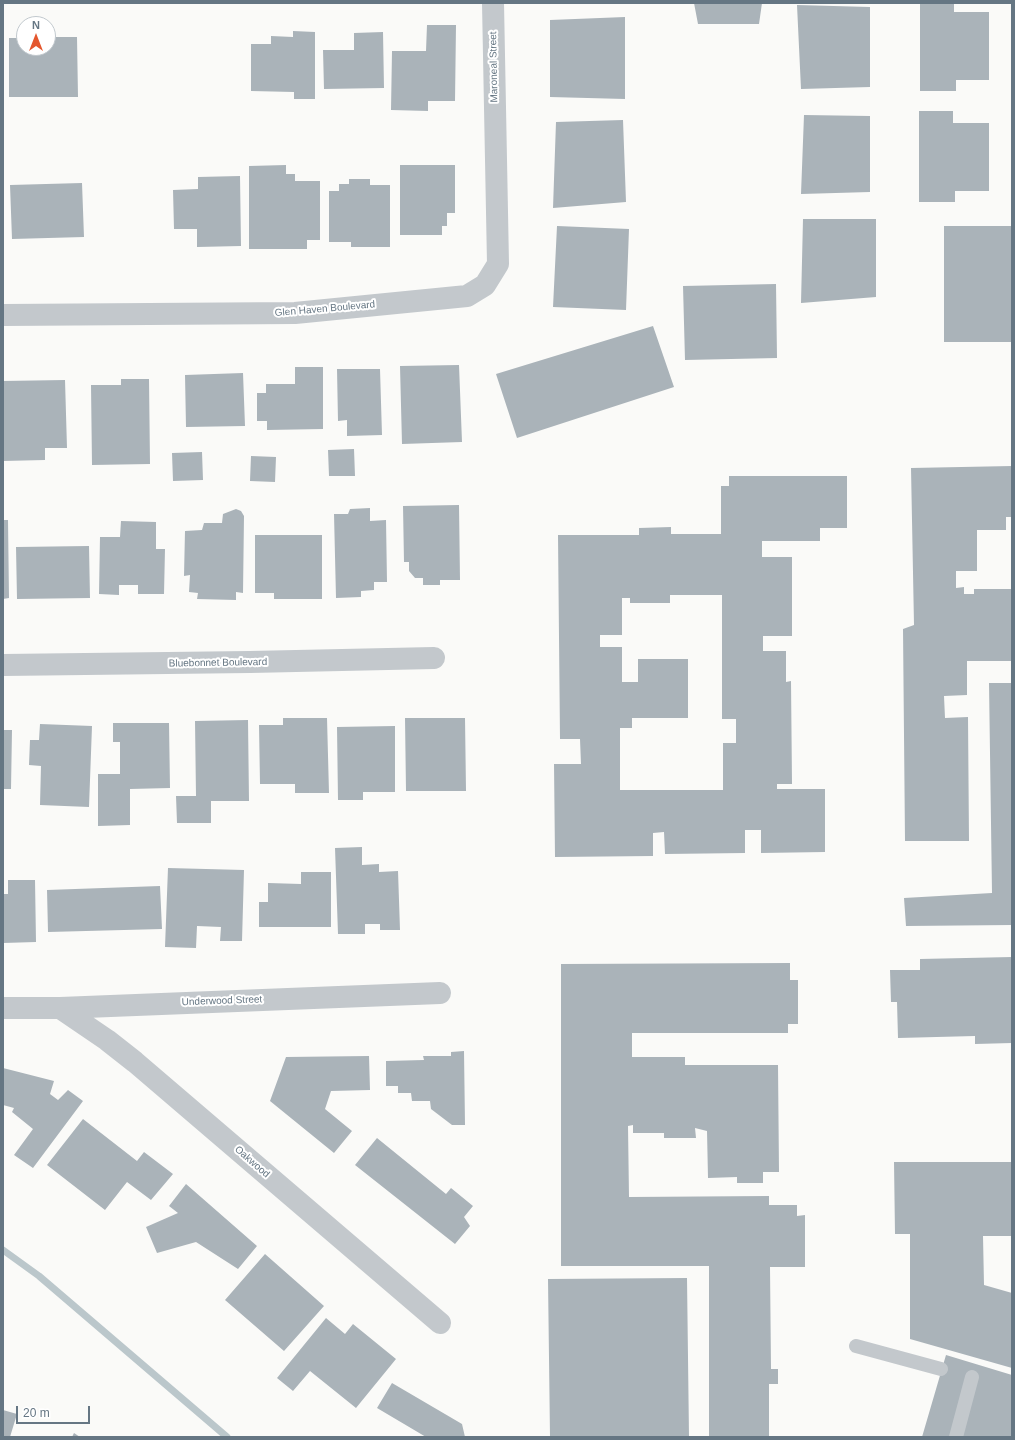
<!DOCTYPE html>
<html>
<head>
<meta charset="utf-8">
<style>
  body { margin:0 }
  #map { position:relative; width:1015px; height:1440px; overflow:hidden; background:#fafaf8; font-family:Arial,sans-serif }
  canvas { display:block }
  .frame { position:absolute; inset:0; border:4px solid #657683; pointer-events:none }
  .north { position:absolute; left:16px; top:16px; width:40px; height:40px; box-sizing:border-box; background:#fff; border:1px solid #c1c8cd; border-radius:50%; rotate:0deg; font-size:11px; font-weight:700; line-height:16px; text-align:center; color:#657683 }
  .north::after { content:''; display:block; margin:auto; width:14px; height:18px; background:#e4572e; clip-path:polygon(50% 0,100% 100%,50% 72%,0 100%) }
  .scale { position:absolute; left:16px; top:1406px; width:74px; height:18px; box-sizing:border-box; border:2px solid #657683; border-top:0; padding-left:5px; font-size:12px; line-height:14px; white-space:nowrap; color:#657683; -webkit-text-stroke:3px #fff; paint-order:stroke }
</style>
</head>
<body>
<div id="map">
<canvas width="1015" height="1440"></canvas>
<div class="frame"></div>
<div class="north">N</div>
<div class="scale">20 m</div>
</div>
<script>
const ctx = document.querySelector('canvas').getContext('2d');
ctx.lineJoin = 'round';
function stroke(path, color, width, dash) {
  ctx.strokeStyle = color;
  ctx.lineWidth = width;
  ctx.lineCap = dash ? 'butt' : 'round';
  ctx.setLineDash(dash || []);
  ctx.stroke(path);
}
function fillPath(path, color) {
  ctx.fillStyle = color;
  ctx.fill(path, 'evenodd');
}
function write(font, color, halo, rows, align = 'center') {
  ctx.font = font + ' Arial,sans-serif';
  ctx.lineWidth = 4;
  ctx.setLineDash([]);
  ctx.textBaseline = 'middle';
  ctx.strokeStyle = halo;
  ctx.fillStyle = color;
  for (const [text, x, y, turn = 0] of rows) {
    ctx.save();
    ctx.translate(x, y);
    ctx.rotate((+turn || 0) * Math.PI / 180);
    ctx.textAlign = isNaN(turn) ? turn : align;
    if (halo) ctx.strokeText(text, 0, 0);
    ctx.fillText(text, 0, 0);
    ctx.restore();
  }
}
stroke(new Path2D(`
  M 3,1250 L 39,1276 L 227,1437`), '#bbc7cb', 7);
fillPath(new Path2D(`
  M 694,3 L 762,3 L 759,24 L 698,24 Z
  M 920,3 L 954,3 L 954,12 L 989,12 L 989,80 L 956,80 L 956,91 L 920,91 Z
  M 797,5 L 870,7 L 870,87 L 801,89 Z
  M 625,17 L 625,99 L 550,97 L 550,20 Z
  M 427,25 L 456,25 L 455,101 L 428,101 L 428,111 L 391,110 L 392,51 L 426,51 Z
  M 293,31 L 315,32 L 315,99 L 294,99 L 294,92 L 251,91 L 251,44 L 271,44 L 271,36 L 293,37 Z
  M 383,32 L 384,88 L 324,89 L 323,50 L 354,50 L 354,33 Z
  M 48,37 L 77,37 L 78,97 L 9,97 L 9,38 L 24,38 L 24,48 L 48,48 Z
  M 919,111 L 953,111 L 953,123 L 989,123 L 989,191 L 955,191 L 955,202 L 919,202 Z
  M 804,115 L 870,116 L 870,192 L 801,194 Z
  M 623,120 L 626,202 L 553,208 L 556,122 Z
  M 286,165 L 286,174 L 295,174 L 295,181 L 320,181 L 320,240 L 307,240 L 307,249 L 249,249 L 249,166 Z
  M 400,165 L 455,165 L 455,213 L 447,213 L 447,226 L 442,226 L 442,235 L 400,235 Z
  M 240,176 L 241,246 L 197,247 L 197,229 L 174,229 L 173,190 L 198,189 L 198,177 Z
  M 349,179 L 370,179 L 370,185 L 390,185 L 390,247 L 351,247 L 351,242 L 329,242 L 329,191 L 339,191 L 339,184 L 349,184 Z
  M 82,183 L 84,237 L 12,239 L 10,185 Z
  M 803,219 L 876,219 L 876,297 L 801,303 Z
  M 557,226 L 629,229 L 626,310 L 553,307 Z
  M 944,226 L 1012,226 L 1012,342 L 944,342 Z
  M 776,284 L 777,358 L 685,360 L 683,286 Z
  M 653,326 L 674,387 L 517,438 L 496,374 Z
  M 459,365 L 462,442 L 402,444 L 400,366 Z
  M 295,367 L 323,367 L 323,429 L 267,430 L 267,421 L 257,421 L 257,393 L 266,393 L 266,384 L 295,384 Z
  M 337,369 L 380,369 L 382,435 L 347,436 L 347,420 L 338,421 Z
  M 243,373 L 245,426 L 186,427 L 185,375 Z
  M 121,379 L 149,379 L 150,464 L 92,465 L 91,385 L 121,385 Z
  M 65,380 L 67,448 L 45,448 L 45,460 L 3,461 L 3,381 Z
  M 354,449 L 355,476 L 329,476 L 328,450 Z
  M 202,452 L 203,480 L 173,481 L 172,453 Z
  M 251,456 L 276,457 L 275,482 L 250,481 Z
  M 1012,466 L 1012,517 L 1006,517 L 1006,530 L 977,530 L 977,571 L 956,571 L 956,588 L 964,587 L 964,594 L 974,594 L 974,589 L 1012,589 L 1012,661 L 967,661 L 967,695 L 944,696 L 945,718 L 968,717 L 969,841 L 905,841 L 903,629 L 914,625 L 911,468 Z
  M 729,476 L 847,476 L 847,528 L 820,528 L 820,541 L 762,541 L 762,557 L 792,557 L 792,636 L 763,636 L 763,651 L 786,651 L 786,682 L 791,681 L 792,784 L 777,784 L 777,789 L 825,789 L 825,852 L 761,853 L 761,830 L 745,830 L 745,853 L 665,854 L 664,832 L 653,833 L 653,856 L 555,857 L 554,764 L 581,764 L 580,739 L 560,739 L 558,535 L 639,535 L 639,528 L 671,527 L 671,534 L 721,534 L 721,486 L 729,486 ZM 670,595 L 722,595 L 722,719 L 736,719 L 736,743 L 723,743 L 723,790 L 620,790 L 620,728 L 632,728 L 632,718 L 688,718 L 688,659 L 638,659 L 638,682 L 622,682 L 622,647 L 600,647 L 600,635 L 622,635 L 622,598 L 630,598 L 630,603 L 670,603 Z
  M 459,505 L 460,580 L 440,580 L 440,585 L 423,585 L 423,578 L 415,578 L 409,571 L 409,562 L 404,562 L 403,506 Z
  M 370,508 L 370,521 L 386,520 L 387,582 L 374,582 L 374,590 L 361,591 L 361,597 L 336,598 L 334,514 L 348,514 L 350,509 Z
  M 236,509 L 241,511 L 244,516 L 243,593 L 236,592 L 236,600 L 197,599 L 198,593 L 189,592 L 190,575 L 184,576 L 185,531 L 202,530 L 204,523 L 222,523 L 223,514 Z
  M 3,520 L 8,520 L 9,598 L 3,599 Z
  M 121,521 L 156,522 L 156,549 L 165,549 L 164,594 L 138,594 L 138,585 L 119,585 L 119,595 L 99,594 L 100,537 L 120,537 Z
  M 255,535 L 322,535 L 322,599 L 274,599 L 274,593 L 255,593 Z
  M 89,546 L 90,598 L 17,599 L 16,547 Z
  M 989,683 L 1012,683 L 1012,925 L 906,926 L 904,898 L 992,893 Z
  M 283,718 L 327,718 L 329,793 L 295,793 L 295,784 L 260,784 L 259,725 L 283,725 Z
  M 405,718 L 465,718 L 466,791 L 406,791 Z
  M 248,720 L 249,801 L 211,801 L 211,823 L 177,823 L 176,796 L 196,796 L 195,721 Z
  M 113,723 L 169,723 L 170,788 L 130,789 L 130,825 L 98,826 L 98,774 L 120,774 L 120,742 L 113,742 Z
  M 40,724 L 92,726 L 89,807 L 40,805 L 41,766 L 29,765 L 30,740 L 39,740 Z
  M 395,726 L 395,792 L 363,792 L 363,800 L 338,800 L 337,727 Z
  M 3,730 L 12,730 L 11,789 L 3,789 Z
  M 362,847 L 362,865 L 379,864 L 379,872 L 398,871 L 400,930 L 380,930 L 380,924 L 365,924 L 365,934 L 338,934 L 335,848 Z
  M 168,868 L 244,870 L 242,941 L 220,941 L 221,927 L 197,926 L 196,948 L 165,947 Z
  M 301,872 L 331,872 L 331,927 L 259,927 L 259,902 L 268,902 L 268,883 L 301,884 Z
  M 8,880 L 35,880 L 36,942 L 3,943 L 3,894 L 8,894 Z
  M 160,886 L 162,929 L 48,932 L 47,890 Z
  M 1012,957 L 1012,1043 L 975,1044 L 975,1036 L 898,1038 L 897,1002 L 891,1002 L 890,970 L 920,970 L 920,959 Z
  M 790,963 L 790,980 L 798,980 L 798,1024 L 788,1024 L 788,1033 L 632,1033 L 632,1057 L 685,1057 L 685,1065 L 778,1065 L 779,1172 L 763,1172 L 763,1183 L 737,1183 L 737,1177 L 708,1178 L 707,1131 L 695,1128 L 696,1138 L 664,1138 L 664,1133 L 633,1133 L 633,1125 L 628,1126 L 629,1197 L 769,1196 L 769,1205 L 797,1205 L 797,1216 L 805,1215 L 805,1267 L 770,1267 L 771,1369 L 778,1369 L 778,1384 L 769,1384 L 769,1437 L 709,1437 L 709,1266 L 561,1266 L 561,964 Z
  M 464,1051 L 465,1125 L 452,1125 L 431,1109 L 430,1101 L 412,1101 L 411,1093 L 398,1093 L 398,1086 L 386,1086 L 386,1061 L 424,1060 L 423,1056 L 451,1056 L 451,1052 Z
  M 369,1056 L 370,1090 L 331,1091 L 325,1109 L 352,1131 L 334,1153 L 270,1101 L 286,1057 Z
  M 3,1068 L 54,1081 L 50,1094 L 58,1100 L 68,1090 L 83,1101 L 33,1168 L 14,1155 L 33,1129 L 12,1112 L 14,1108 L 3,1105 Z
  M 83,1119 L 137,1161 L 144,1152 L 173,1174 L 151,1200 L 127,1182 L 105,1210 L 47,1165 Z
  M 377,1138 L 446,1194 L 451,1188 L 473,1206 L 464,1217 L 470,1226 L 455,1244 L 355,1165 Z
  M 894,1162 L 1012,1162 L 1012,1236 L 983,1236 L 984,1285 L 1012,1293 L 1012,1368 L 910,1339 L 910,1234 L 895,1234 Z
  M 186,1184 L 257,1246 L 238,1269 L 196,1242 L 157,1253 L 146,1227 L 178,1213 L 169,1206 Z
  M 265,1254 L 324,1306 L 284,1351 L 225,1300 Z
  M 687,1278 L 689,1437 L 550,1437 L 548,1279 Z
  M 326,1318 L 345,1334 L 353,1324 L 396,1359 L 356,1408 L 310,1371 L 293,1391 L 277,1378 Z
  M 946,1355 L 1012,1375 L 1012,1437 L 922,1437 Z
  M 392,1383 L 462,1424 L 465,1437 L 426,1437 L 377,1408 Z
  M 3,1410 L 17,1414 L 10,1437 L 3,1437 Z
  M 74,1433 L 80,1437 L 72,1437 Z`), '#aab3b9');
stroke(new Path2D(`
  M 856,1346 L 941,1369
  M 956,1437 L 972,1377`), '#c3c8cc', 14);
stroke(new Path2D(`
  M 3,315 L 295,313 L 467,296 L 485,285 L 498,264 L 493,3
  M 3,665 L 250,662 L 434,658
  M 3,1008 L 60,1008 L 440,993
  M 60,1008 L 107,1040 L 135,1062 L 440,1323`), '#c3c8cc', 22);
write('10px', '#657683', '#fff', [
  ["Maroneal Street",494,67,-91],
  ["Glen Haven Boulevard",325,309,-5],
  ["Bluebonnet Boulevard",218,663,-1],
  ["Underwood Street",222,1001,-2],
  ["Oakwood",252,1162,41]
]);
</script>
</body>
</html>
